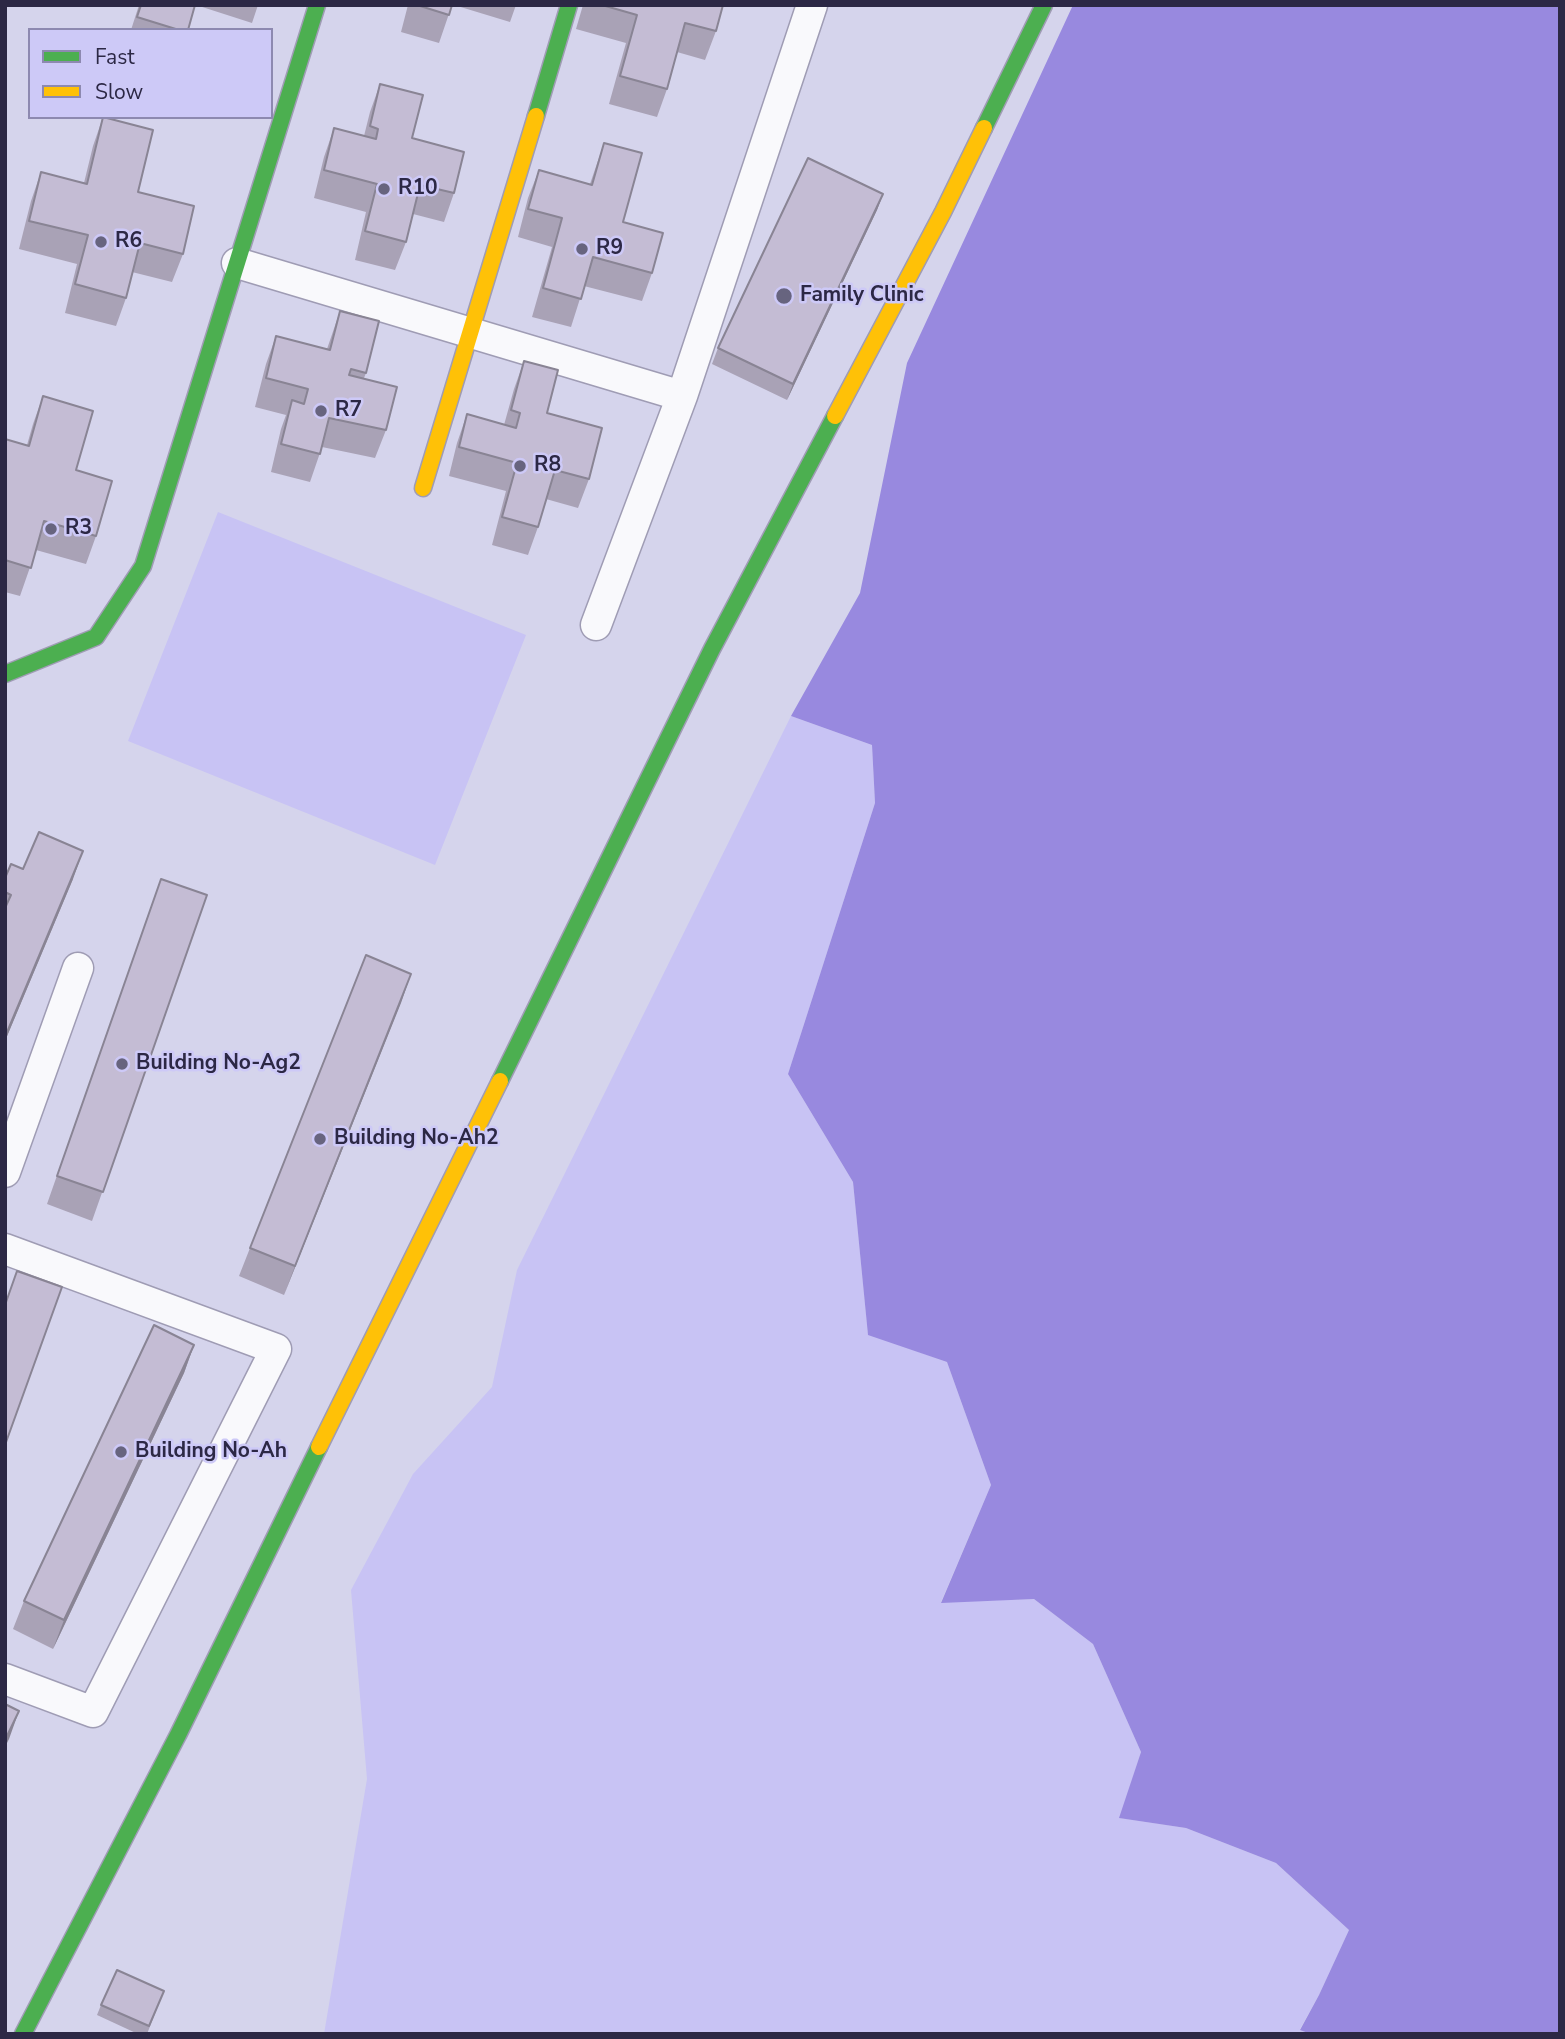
<!DOCTYPE html>
<html>
<head>
<meta charset="utf-8">
<style>
  body { margin:0 }
  #map { position:relative; width:1565px; height:2039px; overflow:hidden; background:#d5d4ec; font-family:"Nunito Sans",sans-serif }
  canvas { display:block }
  .frame { position:absolute; inset:0; border:7px solid #2c2845; pointer-events:none }
  .legend { position:absolute; left:28px; top:28px; width:245px; height:91px; box-sizing:border-box; background:#cdc9f7; border:2px solid #8d89b0; margin:0; padding:9px 12px; list-style:none; font-size:21px; color:#2c2845 }
  .legend li { display:flex; align-items:center; gap:14px; height:35px }
  .legend b { width:35px; border:2px solid #8d89b0 }
</style>
</head>
<body>
<div id="map">
<canvas width="1565" height="2039"></canvas>
<div class="frame"></div>
<ul class="legend">
<li><b style="height:9px;background:#4caf50"></b>Fast</li>
<li><b style="height:9px;background:#ffc107"></b>Slow</li>
</ul>
</div>
<script>
const ctx = document.querySelector('canvas').getContext('2d');
ctx.lineJoin = 'round';
function fillPath(path, color) {
  ctx.fillStyle = color;
  ctx.fill(path, 'evenodd');
}
function stroke(path, color, width, dash) {
  ctx.strokeStyle = color;
  ctx.lineWidth = width;
  ctx.lineCap = dash ? 'butt' : 'round';
  ctx.setLineDash(dash || []);
  ctx.stroke(path);
}
function write(font, color, halo, rows, align = 'center') {
  ctx.font = font + ' "Nunito Sans",sans-serif';
  ctx.lineWidth = 5;
  ctx.setLineDash([]);
  ctx.textBaseline = 'middle';
  ctx.strokeStyle = halo;
  ctx.fillStyle = color;
  for (const [text, x, y, turn = 0] of rows) {
    ctx.save();
    ctx.translate(x, y);
    ctx.rotate((+turn || 0) * Math.PI / 180);
    ctx.textAlign = isNaN(turn) ? turn : align;
    if (halo) ctx.strokeText(text, 0, 0);
    ctx.fillText(text, 0, 0);
    ctx.restore();
  }
}
fillPath(new Path2D(`
  M 218,512 L 526,635 L 435,865 L 128,741 Z
  M 791,716 L 872,745 L 875,803 L 788,1074 L 853,1182 L 868,1334 L 947,1362 L 991,1485 L 941,1602 L 1034,1599 L 1093,1644 L 1141,1752 L 1120,1818 L 1186,1828 L 1276,1863 L 1349,1930 L 1319,1995 L 1300,2029 L 1311,2034 L 324,2034 L 367,1779 L 351,1590 L 413,1474 L 492,1387 L 517,1270 Z`), '#c8c3f4');
fillPath(new Path2D(`
  M 1073,5 L 1560,5 L 1560,2034 L 1311,2034 L 1300,2030 L 1319,1995 L 1349,1930 L 1276,1863 L 1186,1828 L 1119,1818 L 1141,1752 L 1093,1644 L 1034,1599 L 941,1603 L 991,1485 L 947,1362 L 868,1335 L 853,1182 L 788,1074 L 875,803 L 872,745 L 791,716 L 860,593 L 907,363 Z`), '#9889df');
const street = new Path2D(`
  M 237,263 L 682,396
  M 596,625 L 682,396 L 812,5
  M 5,1172 L 78,968
  M 5,1249 L 276,1349 L 93,1712 L 5,1679`);
const fast = new Path2D(`
  M 536,116 L 569,5
  M 984,128 L 1044,5
  M 5,674 L 96,637 L 143,566 L 317,5
  M 500,1081 L 712,649 L 835,416
  M 23,2034 L 178,1735 L 319,1447`);
const slow = new Path2D(`
  M 835,416 L 943,212 L 984,128
  M 423,488 L 536,116
  M 319,1447 L 500,1081`);
stroke(street, '#9f9cb4', 33);
stroke(fast, '#9f9cb4', 19);
stroke(slow, '#9f9cb4', 19);
stroke(street, '#f9f9fc', 30);
stroke(fast, '#4caf50', 16);
stroke(slow, '#ffc107', 16);
fillPath(new Path2D(`
  M 139,5 L 195,5 L 188,30 L 131,30 Z
  M 196,5 L 258,5 L 252,23 Z
  M 408,5 L 452,5 L 439,43 L 401,32 Z
  M 454,5 L 516,5 L 510,22 Z
  M 583,5 L 723,5 L 716,31 L 705,60 L 677,52 L 667,89 L 657,117 L 609,104 L 626,43 L 576,29 Z
  M 380,84 L 412,138 L 454,193 L 444,222 L 413,214 L 406,242 L 395,270 L 355,260 L 366,212 L 314,198 L 324,157 L 334,128 L 364,136 L 370,112 Z
  M 103,117 L 138,192 L 183,254 L 172,282 L 132,272 L 126,298 L 116,326 L 65,313 L 77,264 L 19,249 L 31,201 L 41,172 L 84,183 L 93,146 Z
  M 604,143 L 623,222 L 652,273 L 642,301 L 584,286 L 571,327 L 532,317 L 552,247 L 518,237 L 528,198 L 539,170 L 590,184 Z
  M 883,194 L 877,210 L 787,400 L 712,364 L 718,348 Z
  M 340,311 L 366,373 L 364,378 L 386,430 L 375,458 L 322,447 L 310,482 L 271,472 L 281,429 L 286,415 L 255,407 L 266,364 L 276,336 L 327,349 Z
  M 524,361 L 547,413 L 589,479 L 578,508 L 546,499 L 538,527 L 528,555 L 492,545 L 506,491 L 449,476 L 457,443 L 467,414 L 504,425 L 514,389 Z
  M 43,396 L 76,470 L 96,536 L 86,564 L 36,550 L 20,596 L 5,592 L 5,439 L 27,445 L 33,424 Z
  M 23,869 L 73,879 L 5,1041 L 5,878 Z
  M 161,879 L 207,895 L 92,1221 L 47,1204 Z
  M 411,974 L 284,1295 L 239,1276 L 250,1248 Z
  M 194,1345 L 184,1373 L 53,1649 L 13,1629 L 24,1601 Z
  M 164,1991 L 147,2034 L 138,2034 L 97,2015 L 101,2005 Z`), '#a9a2b6');
fillPath(new Path2D(`
  M 883,194 L 877,210 L 787,400 L 793,384 Z
  M 83,851 L 73,879 L 5,1041 L 5,1037 Z
  M 411,974 L 401,1003 L 284,1295 L 295,1266 Z
  M 194,1345 L 184,1373 L 53,1649 L 64,1620 Z
  M 19,1711 L 9,1739 L 5,1747 L 5,1740 Z`), '#898494');
const building = new Path2D(`
  M 141,5 L 195,5 L 188,30 L 179,30 L 137,17 Z
  M 417,5 L 452,5 L 449,15 Z
  M 602,5 L 723,5 L 716,31 L 685,23 L 667,89 L 620,76 L 637,15 Z
  M 380,84 L 423,95 L 412,138 L 464,152 L 454,193 L 420,185 L 406,242 L 365,231 L 377,184 L 324,170 L 334,128 L 376,139 L 378,129 L 370,126 Z
  M 103,117 L 153,130 L 138,192 L 194,206 L 183,254 L 140,243 L 126,298 L 75,284 L 88,235 L 29,221 L 41,172 L 87,184 Z
  M 604,143 L 642,153 L 623,222 L 663,233 L 652,273 L 593,257 L 581,299 L 543,288 L 562,218 L 528,209 L 539,170 L 592,185 Z
  M 808,158 L 883,194 L 793,384 L 718,348 Z
  M 340,311 L 379,321 L 366,373 L 351,369 L 349,375 L 397,387 L 386,430 L 329,418 L 320,454 L 281,444 L 292,400 L 304,404 L 308,389 L 266,378 L 276,336 L 330,350 Z
  M 524,361 L 558,370 L 547,413 L 602,428 L 589,479 L 555,470 L 538,527 L 502,517 L 517,463 L 459,447 L 467,414 L 516,428 L 520,413 L 511,410 Z
  M 43,396 L 93,411 L 76,470 L 112,481 L 96,536 L 44,521 L 31,568 L 5,560 L 5,439 L 29,446 Z
  M 39,832 L 83,851 L 5,1037 L 5,908 L 11,895 L 5,892 L 5,878 L 11,864 L 23,869 Z
  M 161,879 L 207,895 L 103,1192 L 57,1176 Z
  M 366,955 L 411,974 L 295,1266 L 250,1248 Z
  M 17,1271 L 62,1287 L 5,1445 L 5,1305 Z
  M 154,1325 L 194,1345 L 64,1620 L 24,1601 Z
  M 5,1704 L 19,1711 L 5,1740 Z
  M 117,1970 L 164,1991 L 149,2026 L 101,2005 Z`);
fillPath(building, '#c4bcd4');
stroke(building, '#898494', 2);
for (const [x, y, r, color] of [
  [384,189,7,"#67647f"],
  [101,242,7,"#67647f"],
  [582,249,7,"#67647f"],
  [784,296,9,"#67647f"],
  [321,411,7,"#67647f"],
  [520,466,7,"#67647f"],
  [51,529,7,"#67647f"],
  [122,1064,7,"#67647f"],
  [320,1139,7,"#67647f"],
  [121,1452,7,"#67647f"]
]) {
  const dot = new Path2D();
  dot.arc(x, y, r, 0, 2 * Math.PI);
  ctx.fillStyle = color;
  ctx.fill(dot);
  stroke(dot, '#cdc9f7', 2.5);
}
write('bold 21px', '#2c2845', '#cdc9f7', [
  ["R10",398,189],
  ["R6",115,242],
  ["R9",596,249],
  ["Family Clinic",800,296],
  ["R7",335,411],
  ["R8",534,466],
  ["R3",65,529],
  ["Building No-Ag2",136,1064],
  ["Building No-Ah2",334,1139],
  ["Building No-Ah",135,1452]
], 'left');
</script>
</body>
</html>
